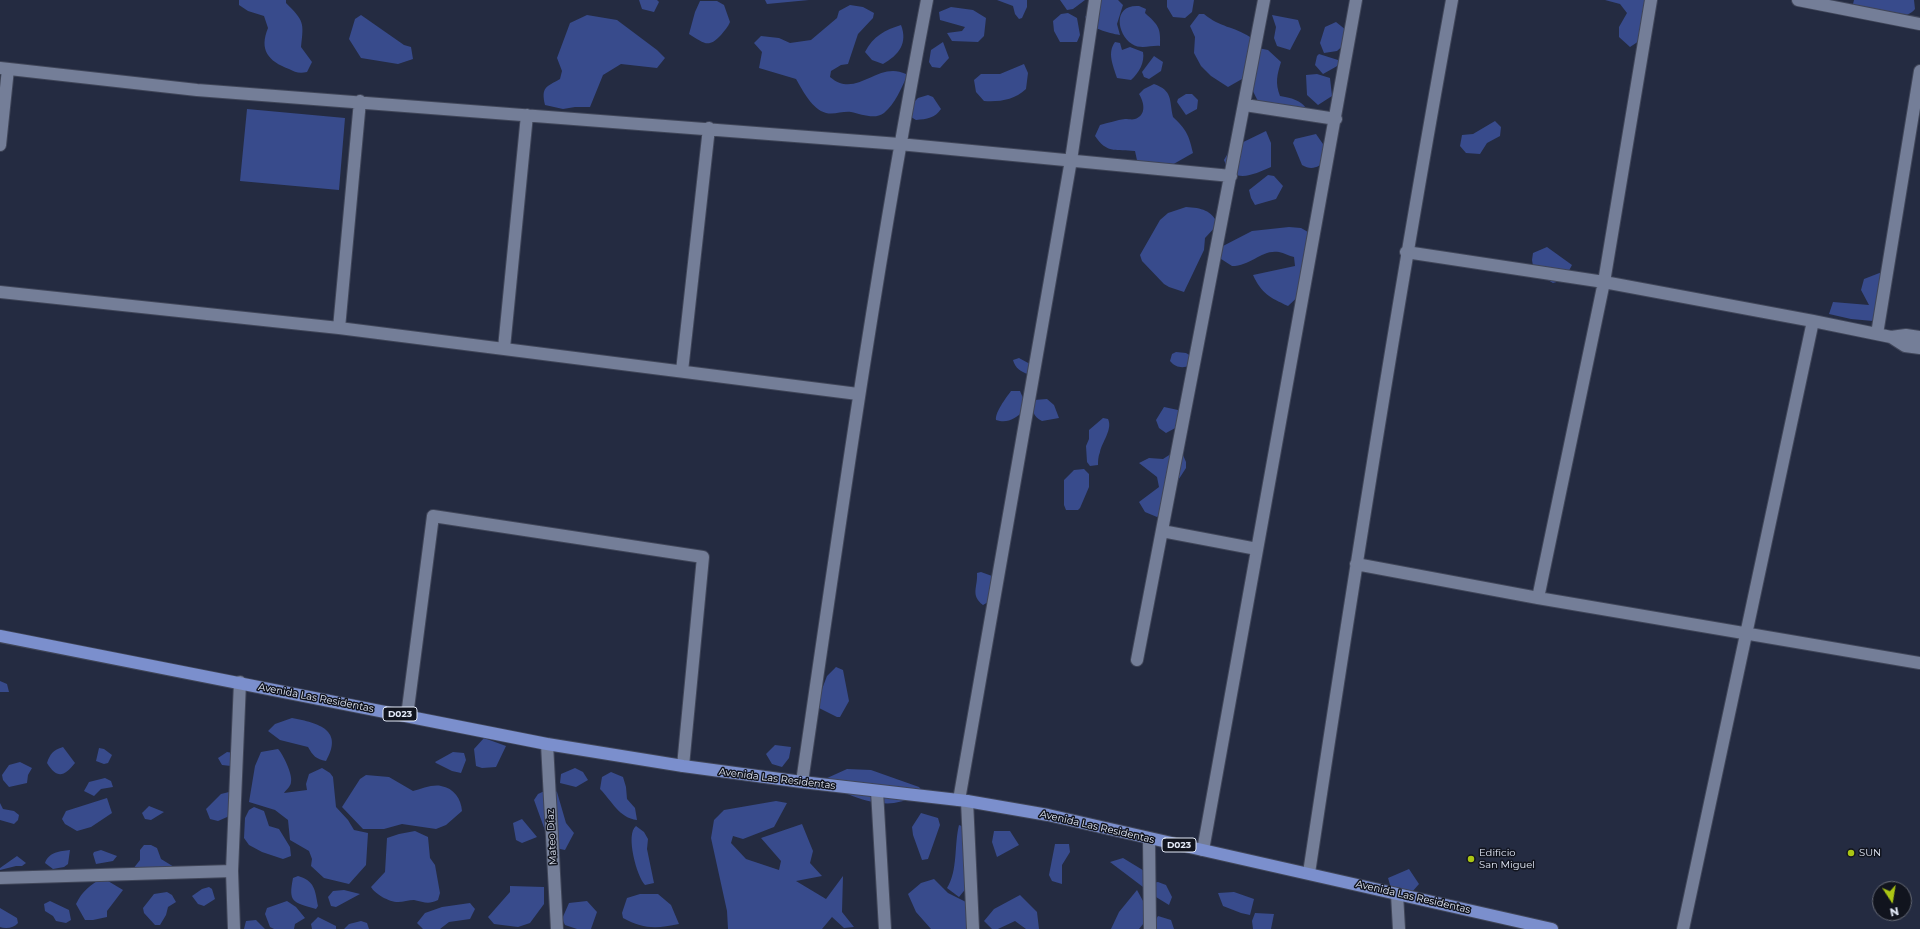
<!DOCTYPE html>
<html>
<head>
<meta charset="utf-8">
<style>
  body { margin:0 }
  #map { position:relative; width:1920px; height:929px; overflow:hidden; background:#242b41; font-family:Montserrat,sans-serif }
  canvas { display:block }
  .north { position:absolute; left:1872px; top:881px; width:40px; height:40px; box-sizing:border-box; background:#11141e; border:1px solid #656975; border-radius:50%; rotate:168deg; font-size:11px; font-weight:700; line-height:16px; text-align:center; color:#e3e9f7 }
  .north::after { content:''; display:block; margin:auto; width:14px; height:18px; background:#abc614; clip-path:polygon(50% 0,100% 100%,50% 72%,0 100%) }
</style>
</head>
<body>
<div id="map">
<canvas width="1920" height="929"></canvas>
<div class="north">N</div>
</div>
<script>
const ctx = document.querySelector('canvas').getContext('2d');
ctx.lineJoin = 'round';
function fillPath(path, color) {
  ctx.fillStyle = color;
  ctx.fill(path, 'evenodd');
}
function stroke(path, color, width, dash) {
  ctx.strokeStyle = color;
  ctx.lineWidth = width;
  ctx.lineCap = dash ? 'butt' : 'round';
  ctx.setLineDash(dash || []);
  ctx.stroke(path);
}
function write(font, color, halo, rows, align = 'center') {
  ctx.font = font + ' Montserrat,sans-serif';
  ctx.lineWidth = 3;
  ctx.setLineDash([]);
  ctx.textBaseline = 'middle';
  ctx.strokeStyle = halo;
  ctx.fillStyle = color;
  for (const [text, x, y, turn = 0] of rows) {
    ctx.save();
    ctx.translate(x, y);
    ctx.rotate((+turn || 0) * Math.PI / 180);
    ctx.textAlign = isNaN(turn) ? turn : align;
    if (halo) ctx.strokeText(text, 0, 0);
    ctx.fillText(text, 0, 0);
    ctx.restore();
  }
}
fillPath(new Path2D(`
  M 239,0 L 286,0 L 286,3 C 304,21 304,22 301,47 L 312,62 L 307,72 C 299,74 295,72 289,69 C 268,61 259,50 268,28 L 264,16 L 248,11 L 239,5 Z
  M 639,0 L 657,0 L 659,2 L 654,12 L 642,9 Z
  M 765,0 L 809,0 L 767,4 Z
  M 997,0 L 1027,0 L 1027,7 L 1022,18 L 1019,19 L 1015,14 L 1013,6 Z
  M 1060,0 L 1085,0 L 1073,9 L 1067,10 Z
  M 1100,0 L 1118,0 L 1123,5 L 1117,24 L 1120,35 C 1108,33 1091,29 1085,17 L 1091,8 Z
  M 1167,0 L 1194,0 L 1192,12 L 1185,18 L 1173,17 L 1167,7 Z
  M 1605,0 L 1649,0 L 1639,41 L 1630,47 L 1619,37 L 1619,27 L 1627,13 L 1620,4 Z
  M 1854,0 L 1914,0 L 1915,9 C 1903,24 1874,12 1858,9 L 1853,4 Z
  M 700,1 L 717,1 L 724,5 L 730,22 C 728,27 725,30 721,35 C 708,49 704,43 689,34 L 695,12 Z
  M 850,5 L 863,7 L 874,13 L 873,18 L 858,34 L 848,64 L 841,65 L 831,71 L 830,77 C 857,100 877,60 906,74 L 907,76 C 901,89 895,104 884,113 C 875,120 861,114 851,112 C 843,111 834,115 826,113 C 812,109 803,91 796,79 L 759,68 L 762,52 L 754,43 L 761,36 L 779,38 L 790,43 L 811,40 L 837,18 L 839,11 Z
  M 1139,6 L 1146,9 L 1145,13 C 1158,25 1161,27 1160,46 C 1151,45 1141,50 1132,44 C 1116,33 1113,4 1139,6 Z
  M 951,7 L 973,10 L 986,18 L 984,36 L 978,42 L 952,41 L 947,33 L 962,31 L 965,27 L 940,20 L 939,12 Z
  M 1068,13 L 1077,18 L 1080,35 L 1077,42 L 1060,42 L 1054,31 L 1053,21 L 1061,14 Z
  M 1199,14 L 1204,14 C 1221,28 1233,26 1250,37 L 1253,47 L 1268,50 L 1281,62 C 1277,75 1275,83 1280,96 C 1295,99 1301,100 1309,112 C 1270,123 1261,114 1248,78 L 1242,79 L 1228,87 L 1211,76 L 1201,66 L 1194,53 L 1195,37 L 1190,26 Z
  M 361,15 L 404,45 L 411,47 L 413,59 L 398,64 L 361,58 L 349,39 L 355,19 Z
  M 587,15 L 617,20 L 657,50 L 665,58 L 657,68 L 621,64 L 603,75 L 590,107 L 575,107 L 563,109 L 545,105 C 541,87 546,87 560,79 L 562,71 L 557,58 L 570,23 Z
  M 1272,15 L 1298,20 L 1301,29 L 1290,50 L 1277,46 L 1274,38 L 1276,27 Z
  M 1336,22 L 1346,30 L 1346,43 L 1337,51 L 1324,53 L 1320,43 L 1325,27 Z
  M 901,25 C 908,43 899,55 883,64 L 872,60 L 865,52 C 873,36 885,30 901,25 Z
  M 943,42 L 949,58 L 940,68 L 932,67 L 929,62 L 931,50 Z
  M 1115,42 L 1120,43 L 1122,50 L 1130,47 L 1143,52 C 1145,62 1139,73 1131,80 L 1117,78 C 1113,65 1107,53 1115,42 Z
  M 1319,54 L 1338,60 L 1339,65 L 1323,74 L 1315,65 L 1317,56 Z
  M 1154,56 L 1163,62 L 1161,71 L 1149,79 L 1144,77 L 1142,72 Z
  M 1024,64 L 1028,73 L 1026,89 C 1014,100 1000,102 984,101 L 976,92 L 974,80 L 981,74 L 1000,74 Z
  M 1317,74 L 1330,78 L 1332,96 L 1318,105 L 1307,95 L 1306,75 Z
  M 1154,84 C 1173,91 1169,99 1173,117 C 1186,129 1189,135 1193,153 L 1163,170 L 1138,165 L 1135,151 C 1116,149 1107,154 1095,136 L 1100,125 C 1108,123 1117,120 1125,119 C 1129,119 1132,120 1135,119 C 1147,115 1144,102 1139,94 L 1144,89 Z
  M 1186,94 L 1192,94 L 1198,100 L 1197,109 L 1186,115 L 1177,102 L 1178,99 Z
  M 928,95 L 933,97 L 941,109 C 935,118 927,119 916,120 L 911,117 L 911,105 L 918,98 Z
  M 247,109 L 345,118 L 339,190 L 240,181 Z
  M 1495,121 L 1501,127 L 1500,136 L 1487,143 L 1480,154 L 1466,153 L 1460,146 L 1462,135 L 1473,134 Z
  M 1266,131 L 1271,143 L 1271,167 C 1254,174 1233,186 1224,160 L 1231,148 Z
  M 1316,134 L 1323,144 L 1326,160 C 1319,167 1312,171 1302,165 L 1293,143 L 1295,139 Z
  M 1268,175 L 1274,176 L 1283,186 L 1276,199 L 1255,205 L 1251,198 L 1249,190 Z
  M 1186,207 C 1202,208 1211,210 1218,224 L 1205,238 L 1204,250 L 1184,292 L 1169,287 L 1164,284 L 1142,261 L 1140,255 L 1160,220 L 1168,213 Z
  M 1289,227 L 1301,228 L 1308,232 L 1311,241 L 1302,293 L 1288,306 C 1269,297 1262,294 1253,275 L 1295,266 L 1294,257 C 1289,256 1284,253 1279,252 C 1262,249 1251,266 1232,266 L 1218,257 L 1223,246 L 1252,231 Z
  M 1547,247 L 1572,265 L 1564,280 L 1553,283 L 1534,272 L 1532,260 L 1533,253 Z
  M 1882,272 L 1882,308 L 1873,321 L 1851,319 L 1829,314 L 1833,302 L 1869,305 L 1861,290 L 1864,279 Z
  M 1176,352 L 1186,353 L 1191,356 L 1190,366 C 1182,368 1176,368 1170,361 L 1172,354 Z
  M 1019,358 L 1030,364 L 1028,374 C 1021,372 1015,368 1013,360 Z
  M 1011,391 L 1020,391 L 1023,398 L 1024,411 C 1015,418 1008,424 996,420 C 995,412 1006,398 1011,391 Z
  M 1047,399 L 1054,405 L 1059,418 L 1042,421 C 1033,417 1031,409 1034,400 Z
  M 1164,407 L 1178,410 L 1182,414 L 1179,426 L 1166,433 L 1159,428 L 1156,420 Z
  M 1103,418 L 1108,419 C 1113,429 1102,442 1100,452 C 1098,457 1098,461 1098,465 L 1090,466 L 1087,462 L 1086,446 L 1089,439 L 1089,430 Z
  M 1180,448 L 1186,462 L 1186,468 L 1177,482 L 1163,513 L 1157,517 L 1145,512 L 1139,502 L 1159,487 L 1157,477 L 1139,463 L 1149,458 L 1163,459 Z
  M 1084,469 L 1089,474 L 1089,487 L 1080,508 L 1078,510 L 1066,510 L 1064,505 L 1064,480 L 1074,470 Z
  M 981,572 L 992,576 L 998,587 L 995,598 L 983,605 C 970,595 978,587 977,573 Z
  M 836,667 L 843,670 L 849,701 L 840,717 L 837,717 L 819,708 L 818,704 L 819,697 L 827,676 Z
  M 0,681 L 7,684 L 9,692 L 0,692 Z
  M 292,718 C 319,723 344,730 326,761 C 316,759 313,756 308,747 L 280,740 L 268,731 L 275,724 Z
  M 484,738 L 506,746 L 496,767 L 482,768 L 476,766 L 474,749 Z
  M 775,745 L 791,747 L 789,758 L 782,767 L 772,764 L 766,754 Z
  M 63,747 L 75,763 C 64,777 57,779 47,763 C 50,754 53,750 63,747 Z
  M 99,748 L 104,749 L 112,755 L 108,763 L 104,764 L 96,761 Z
  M 278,749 C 283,754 293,775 291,782 C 291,786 286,790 284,793 L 307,790 L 306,784 L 309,774 L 322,768 L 330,773 L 333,777 L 336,807 L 348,820 L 354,830 L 368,833 L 366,865 L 349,884 L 324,878 L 311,866 L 312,859 L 309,851 L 290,840 L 288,820 L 275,810 L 249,802 L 255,766 L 261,752 Z
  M 227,752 L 234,753 L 231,766 L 222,765 L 218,758 Z
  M 453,752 L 464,753 L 466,760 L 461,773 L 452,771 L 436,763 L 435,762 Z
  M 20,762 L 32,768 L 28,775 L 27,783 L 9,787 L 3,780 L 2,775 L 9,765 Z
  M 575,768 L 583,772 L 588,780 L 576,787 L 560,783 L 561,774 Z
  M 847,769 L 871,770 L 919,787 L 925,794 C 915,797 905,801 894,803 C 874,806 839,794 825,779 Z
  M 611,772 L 623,777 L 626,787 L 627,799 L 635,808 L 637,820 C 619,818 612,801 600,789 L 602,777 Z
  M 366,775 L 389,777 L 413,791 C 421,789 433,784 441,786 C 454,788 461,799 462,811 L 446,825 L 436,829 L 402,824 L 384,829 L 363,829 L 342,807 L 360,779 Z
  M 105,778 L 111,781 L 113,787 L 101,789 L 94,796 L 84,791 L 89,782 Z
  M 551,788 L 557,792 L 566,823 L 574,833 L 565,850 L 551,847 L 534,800 L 538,794 Z
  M 229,792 L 233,797 L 234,814 L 218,821 L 210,819 L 206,809 L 221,794 Z
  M 107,798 L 112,813 L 91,827 L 77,831 L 65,824 L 62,819 L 66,811 Z
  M 776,801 L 787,803 L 774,827 L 743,839 L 733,836 L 731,843 L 746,859 L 779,870 L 781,861 L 761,838 L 802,824 L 813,851 L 810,863 L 822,876 L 796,881 L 826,899 L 843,876 L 842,912 L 854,927 L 844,928 L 832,917 L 822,929 L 728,929 L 727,911 L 711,838 L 714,820 L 724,810 Z
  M 0,803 L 3,809 L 14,811 L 19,815 L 18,820 L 14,824 L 0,820 Z
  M 149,806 L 164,812 L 151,820 L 145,819 L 142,813 Z
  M 254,807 L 264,811 L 269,826 L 279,829 L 290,847 L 291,856 L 283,859 L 262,852 L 249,845 L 244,838 L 245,818 L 249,810 Z
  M 921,813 L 938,818 L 940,825 L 928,859 L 922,860 L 913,835 L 912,827 Z
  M 522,819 L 537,837 L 522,843 L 516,840 L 513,823 Z
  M 959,825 L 969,829 L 972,881 L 959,897 L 947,888 C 958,871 954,845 959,825 Z
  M 636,826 L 644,832 L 648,839 L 647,849 L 654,883 L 645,885 C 637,877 625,834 636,826 Z
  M 415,831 L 428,837 L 430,858 L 435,865 L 440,893 L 438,900 C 428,905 424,902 414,900 C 409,900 403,902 398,902 C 389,902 375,894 371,887 L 385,872 L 387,838 L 399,834 Z
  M 994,831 L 1010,831 L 1019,845 L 997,857 L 992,842 Z
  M 1055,844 L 1069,844 L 1070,852 L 1062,865 L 1062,884 L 1052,881 L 1049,875 Z
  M 144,845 L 151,845 L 157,848 L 161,859 L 179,870 L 143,876 L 131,881 L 133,869 L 140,860 L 140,850 Z
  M 70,850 L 68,864 L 64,867 L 53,869 L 45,863 C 49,852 60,851 70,850 Z
  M 101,850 L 117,856 L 113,861 L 96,864 L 93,854 L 94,852 Z
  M 17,856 L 26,863 L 22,866 L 16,866 L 0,870 L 0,868 Z
  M 1123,858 L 1146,872 L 1143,887 L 1110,862 Z
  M 1409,869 L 1419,884 L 1412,892 L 1391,888 L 1388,878 Z
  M 298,876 C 315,881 315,890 318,906 L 316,909 C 293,902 288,903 293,878 Z
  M 103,878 L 123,890 L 107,911 L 107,917 L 93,920 L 85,920 L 76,904 C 82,891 91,884 103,878 Z
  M 934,879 L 948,893 L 968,903 L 978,929 L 931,929 L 916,912 L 908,894 L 921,883 Z
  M 1158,882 L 1166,885 L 1172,897 L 1169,905 L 1156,897 L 1146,884 Z
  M 510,886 L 544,887 L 544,904 L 530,923 L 518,927 L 494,924 L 488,917 L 510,892 Z
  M 209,887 L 212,889 L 215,899 L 204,906 L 198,904 L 192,896 L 202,889 Z
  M 344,890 L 360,894 L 336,907 L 331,906 L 328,897 L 333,891 Z
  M 1137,890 L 1148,910 L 1148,918 L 1139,929 L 1111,929 L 1119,912 Z
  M 167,892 L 172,895 L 176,902 L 168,907 L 166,915 L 160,925 L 155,925 L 144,913 L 143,908 L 154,894 Z
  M 1234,892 L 1254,899 L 1250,915 L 1241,913 L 1223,906 L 1218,893 Z
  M 640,894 L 658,894 L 671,905 L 679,924 C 656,929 643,929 623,918 L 622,913 L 627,898 Z
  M 1020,895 L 1037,912 L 1039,929 L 1026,929 L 1015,921 L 998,929 L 992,929 L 984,921 L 994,909 Z
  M 50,901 L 69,910 L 71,920 L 66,923 L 56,921 L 53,916 L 45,911 L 44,904 Z
  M 287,901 L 296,907 L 305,918 L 295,924 L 294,929 L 274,929 L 270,927 L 265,914 L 267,908 Z
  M 587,901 L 597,912 L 591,929 L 577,929 L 565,925 L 562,919 L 569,903 Z
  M 470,903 L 475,909 L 470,919 L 449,922 L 440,929 L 423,929 L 417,923 L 425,913 L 442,907 Z
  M 0,908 L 17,918 L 18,923 C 14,928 6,929 0,927 Z
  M 1255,913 L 1274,914 L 1271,929 L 1253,929 L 1252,921 Z
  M 1158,916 L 1171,920 L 1174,929 L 1150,929 Z
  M 318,917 L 336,926 L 336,929 L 312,929 L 311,924 Z
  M 256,920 L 265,929 L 244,929 L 246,921 Z
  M 361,921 L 367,923 L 369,929 L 344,929 L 349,924 Z`), '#384b8c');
const minor = new Path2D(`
  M 1798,0 L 1920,24
  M 0,68 L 197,90 L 899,144 L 1231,176
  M 1245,105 L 1336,119
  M 0,145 L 8,69
  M 1406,252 L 1604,282 L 1813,321 L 1891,337 L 1905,346 L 1920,348
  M 0,292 L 339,328 L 858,394
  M 339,328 L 360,101
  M 1877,334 L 1920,71
  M 1891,337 L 1906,335 L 1920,337
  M 504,348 L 527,115
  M 682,371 L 709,128
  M 1162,531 L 1257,549
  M 1356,564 L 1538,598 L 1920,663
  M 1538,598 L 1604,282 L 1651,0
  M 1137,660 L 1264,0
  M 407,716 L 433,516 L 703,557 L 683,766
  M 547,744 L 557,929
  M 802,782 C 840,521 877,260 927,0
  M 877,791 L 885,929
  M 959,800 L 1071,160 L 1095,0
  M 967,801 L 973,929
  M 1149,839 L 1150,929
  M 1203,850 L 1356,0
  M 1309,873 C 1353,581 1399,290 1452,0
  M 0,878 L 232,871
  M 1397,894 L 1399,929
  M 234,929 L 232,871 L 240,682
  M 1683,929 L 1813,321`);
const major = new Path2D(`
  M 0,636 L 547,744 L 683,766 L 802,782 L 967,801 L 1048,815 L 1552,929`);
stroke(minor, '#404659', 14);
stroke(major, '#404659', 14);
stroke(minor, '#747e98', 12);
stroke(major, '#7b8fcd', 12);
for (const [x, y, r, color] of [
  [1851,853,4,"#abc614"],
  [1471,859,4,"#abc614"]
]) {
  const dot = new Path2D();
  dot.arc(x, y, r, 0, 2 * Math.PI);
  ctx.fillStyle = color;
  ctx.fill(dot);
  stroke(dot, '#11141e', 1.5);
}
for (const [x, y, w] of [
  [400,714,34],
  [1179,845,34]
]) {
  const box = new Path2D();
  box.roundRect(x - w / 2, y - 7, w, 14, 3);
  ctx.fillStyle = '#11141e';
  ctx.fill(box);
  stroke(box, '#e3e9f7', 1);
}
write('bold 9px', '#e3e9f7', null, [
  ["D023",400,714],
  ["D023",1179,845]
]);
write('10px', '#e3e9f7', '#11141e', [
  ["Avenida Las Residentas",316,698,11],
  ["Avenida Las Residentas",777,779,7],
  ["Avenida Las Residentas",1097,827,13],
  ["Mateo Díaz",552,837,-93],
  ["Avenida Las Residentas",1413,897,13]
]);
write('10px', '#e3e9f7', '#11141e', [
  ["Edificio",1479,853],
  ["San Miguel",1479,865],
  ["SUN",1859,853]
], 'left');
</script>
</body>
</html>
